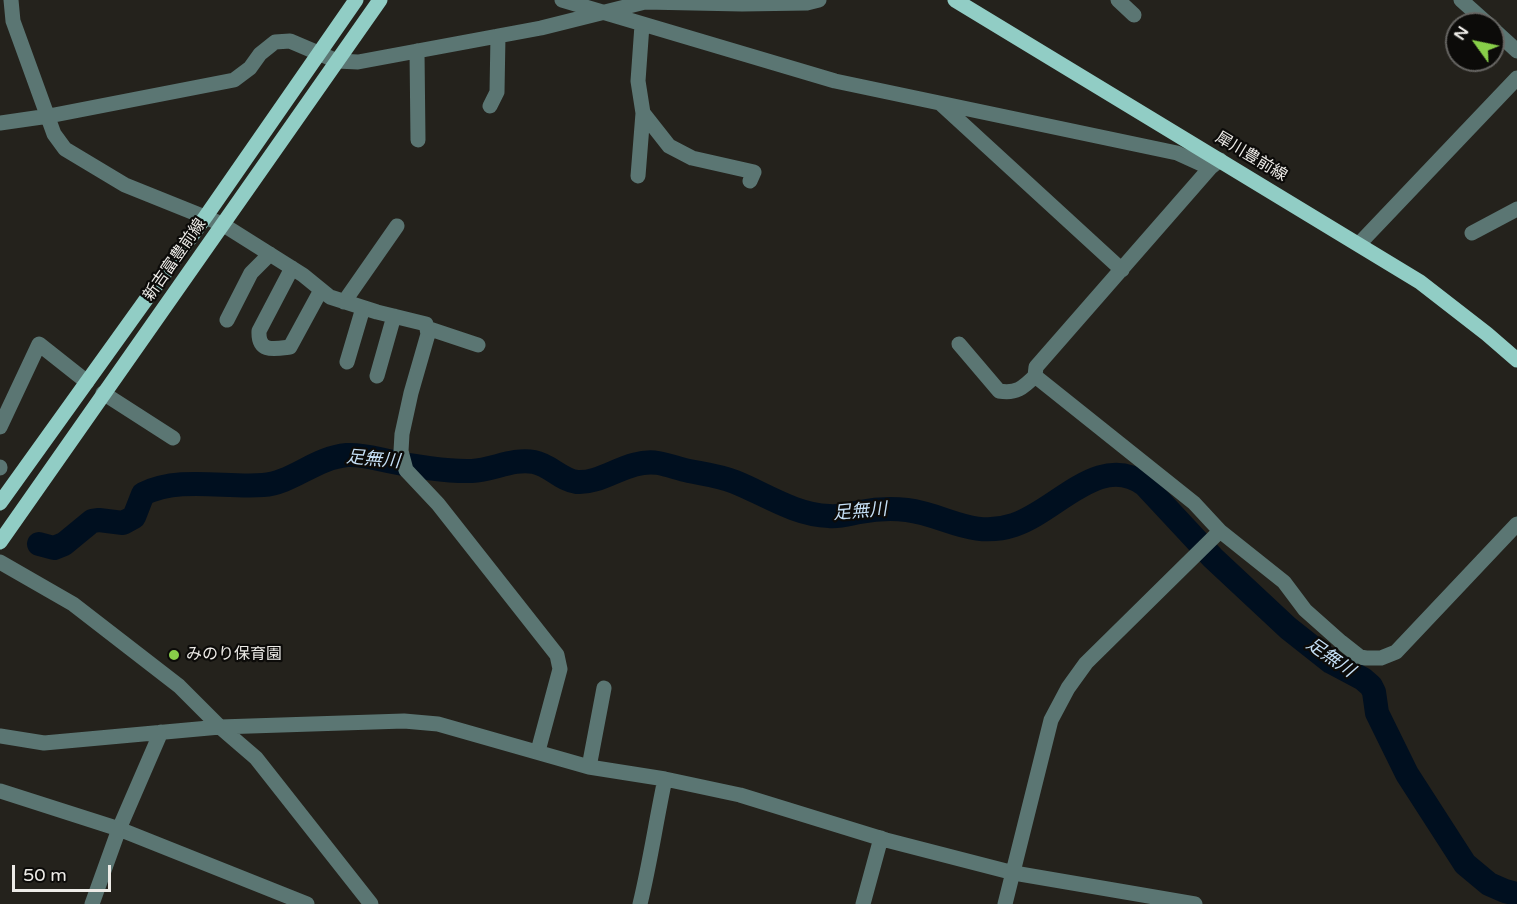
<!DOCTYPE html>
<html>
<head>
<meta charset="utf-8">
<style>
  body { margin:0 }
  #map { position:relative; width:1517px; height:904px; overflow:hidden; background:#24221c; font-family:"Varela Round",sans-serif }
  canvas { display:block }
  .north { position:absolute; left:1445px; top:12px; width:60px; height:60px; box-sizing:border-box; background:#0c0b09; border:2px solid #666562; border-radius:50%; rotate:303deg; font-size:16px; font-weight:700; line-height:24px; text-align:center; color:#edebe7 }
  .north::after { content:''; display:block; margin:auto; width:21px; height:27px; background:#88cf49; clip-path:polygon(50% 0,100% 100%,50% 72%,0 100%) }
  .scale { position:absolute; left:12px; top:865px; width:99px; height:27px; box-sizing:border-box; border:3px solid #edebe7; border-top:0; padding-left:8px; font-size:18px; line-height:21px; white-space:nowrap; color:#edebe7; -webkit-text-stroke:4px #0c0b09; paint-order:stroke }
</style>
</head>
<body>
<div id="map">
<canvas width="1517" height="904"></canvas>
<div class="north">N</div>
<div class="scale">50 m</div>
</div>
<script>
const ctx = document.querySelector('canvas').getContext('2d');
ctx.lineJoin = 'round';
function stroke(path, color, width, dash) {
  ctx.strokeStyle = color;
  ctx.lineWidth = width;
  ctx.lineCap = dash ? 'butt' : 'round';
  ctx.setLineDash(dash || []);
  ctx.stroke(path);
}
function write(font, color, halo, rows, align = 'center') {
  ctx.font = font + ' "Varela Round","Noto Sans JP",sans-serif';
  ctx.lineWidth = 4.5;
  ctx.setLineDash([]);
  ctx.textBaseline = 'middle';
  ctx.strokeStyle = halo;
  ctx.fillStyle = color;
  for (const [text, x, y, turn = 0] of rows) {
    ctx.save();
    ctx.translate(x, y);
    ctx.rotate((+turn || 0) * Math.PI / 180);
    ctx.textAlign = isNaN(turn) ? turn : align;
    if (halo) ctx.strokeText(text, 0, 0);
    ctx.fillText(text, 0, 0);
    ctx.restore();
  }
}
stroke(new Path2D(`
  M 39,544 L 54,548 L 64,544 L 92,521 L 99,520 L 123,523 L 134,517 L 143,494 C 180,476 224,488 263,485 C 292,483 315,458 347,455 C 361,454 374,458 388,461 C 411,466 449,472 472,471 C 493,470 513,458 534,462 C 550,465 561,480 577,482 C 603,484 628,458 658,463 C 669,465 679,469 689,471 C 704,474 720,476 735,482 C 765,494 795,515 829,516 C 840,517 849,514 860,512 C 875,509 891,508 907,510 C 946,515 972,539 1014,525 C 1057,511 1100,451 1145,485 L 1213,558 L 1288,628 L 1331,662 L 1363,679 L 1371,686 L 1374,692 L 1377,713 L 1407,774 L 1465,864 L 1489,884 L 1505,891 L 1517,894`), '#000f1f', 24);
stroke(new Path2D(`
  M 11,0 L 13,21 L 54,134 L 65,149 L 125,185 L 222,224 L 303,275 L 330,297 L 377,312 L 426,324 L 428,334 L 411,393 L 402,434 L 401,451 L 406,470 L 438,504 L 557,655 L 560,669 L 538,751
  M 562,0 L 835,81 L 1177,153 L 1210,168
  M 1118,0 L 1134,15
  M 1461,0 L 1488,24
  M 1493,29 L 1517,51
  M 417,51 L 418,140
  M 941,104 L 1122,270
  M 490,106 L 497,92 L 498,36
  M 643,113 L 669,146 L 692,158 L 754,172 L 750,181
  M 0,123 L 49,116 L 234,80 L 250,68 L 260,54 L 275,42 L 290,41 L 337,61 L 358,62 L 541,28 L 645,2 L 742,4 L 807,3 L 819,0
  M 1220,160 L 1210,168 L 1036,367 L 1035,376 L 1194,503 L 1220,531 L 1284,582 L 1305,610 L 1341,642 L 1360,657 L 1366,658 L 1381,658 L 1396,652 L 1517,524
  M 638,176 L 643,113 L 638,81 L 642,25
  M 1472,233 L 1517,209
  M 1359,244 L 1517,78
  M 292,268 L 259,331 C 258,353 274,349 290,347 L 321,290
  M 344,302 L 397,226
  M 227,320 L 251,273 L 270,254
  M 427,328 L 478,345
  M 959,344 L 999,391 C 1016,394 1023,388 1035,376
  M 347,362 L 363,308
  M 377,376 L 394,316
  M 103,393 L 173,438
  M 0,427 L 39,344 L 87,382
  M 0,467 L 0,468
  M 0,562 L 73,604 L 179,686 L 220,727 L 256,758 L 371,904
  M 0,736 L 44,743 L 220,727 L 404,721 L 438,724 L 589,767 L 665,779 L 740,795 L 886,840 L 1014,873 L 1195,904
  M 589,767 L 604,688
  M 0,791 L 119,829 L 307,904
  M 92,904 L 119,829 L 161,732
  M 640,904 C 650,863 656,821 665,779
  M 863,904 L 881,838
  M 1005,904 L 1051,720 L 1068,688 L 1086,663 L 1220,531`), '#5b7673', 15);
stroke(new Path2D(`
  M 955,0 L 1420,282 L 1487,334 L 1517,360
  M 0,503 L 206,216 L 356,0
  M 0,542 L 380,0`), '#91cdc5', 15);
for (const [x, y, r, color] of [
  [174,655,6,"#88cf49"]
]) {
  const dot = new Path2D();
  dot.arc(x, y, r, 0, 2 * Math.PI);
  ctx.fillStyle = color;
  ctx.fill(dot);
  stroke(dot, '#0c0b09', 2);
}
write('16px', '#edebe7', '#0c0b09', [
  ["犀川豊前線",1251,157,31],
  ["新吉富豊前線",175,260,-55]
]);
write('16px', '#edebe7', '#0c0b09', [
  ["みのり保育園",186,655]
], 'left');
write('italic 18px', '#c5dff5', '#0c0b09', [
  ["足無川",373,460,5],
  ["足無川",860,512,-5],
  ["足無川",1330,658,35]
]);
</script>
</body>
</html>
